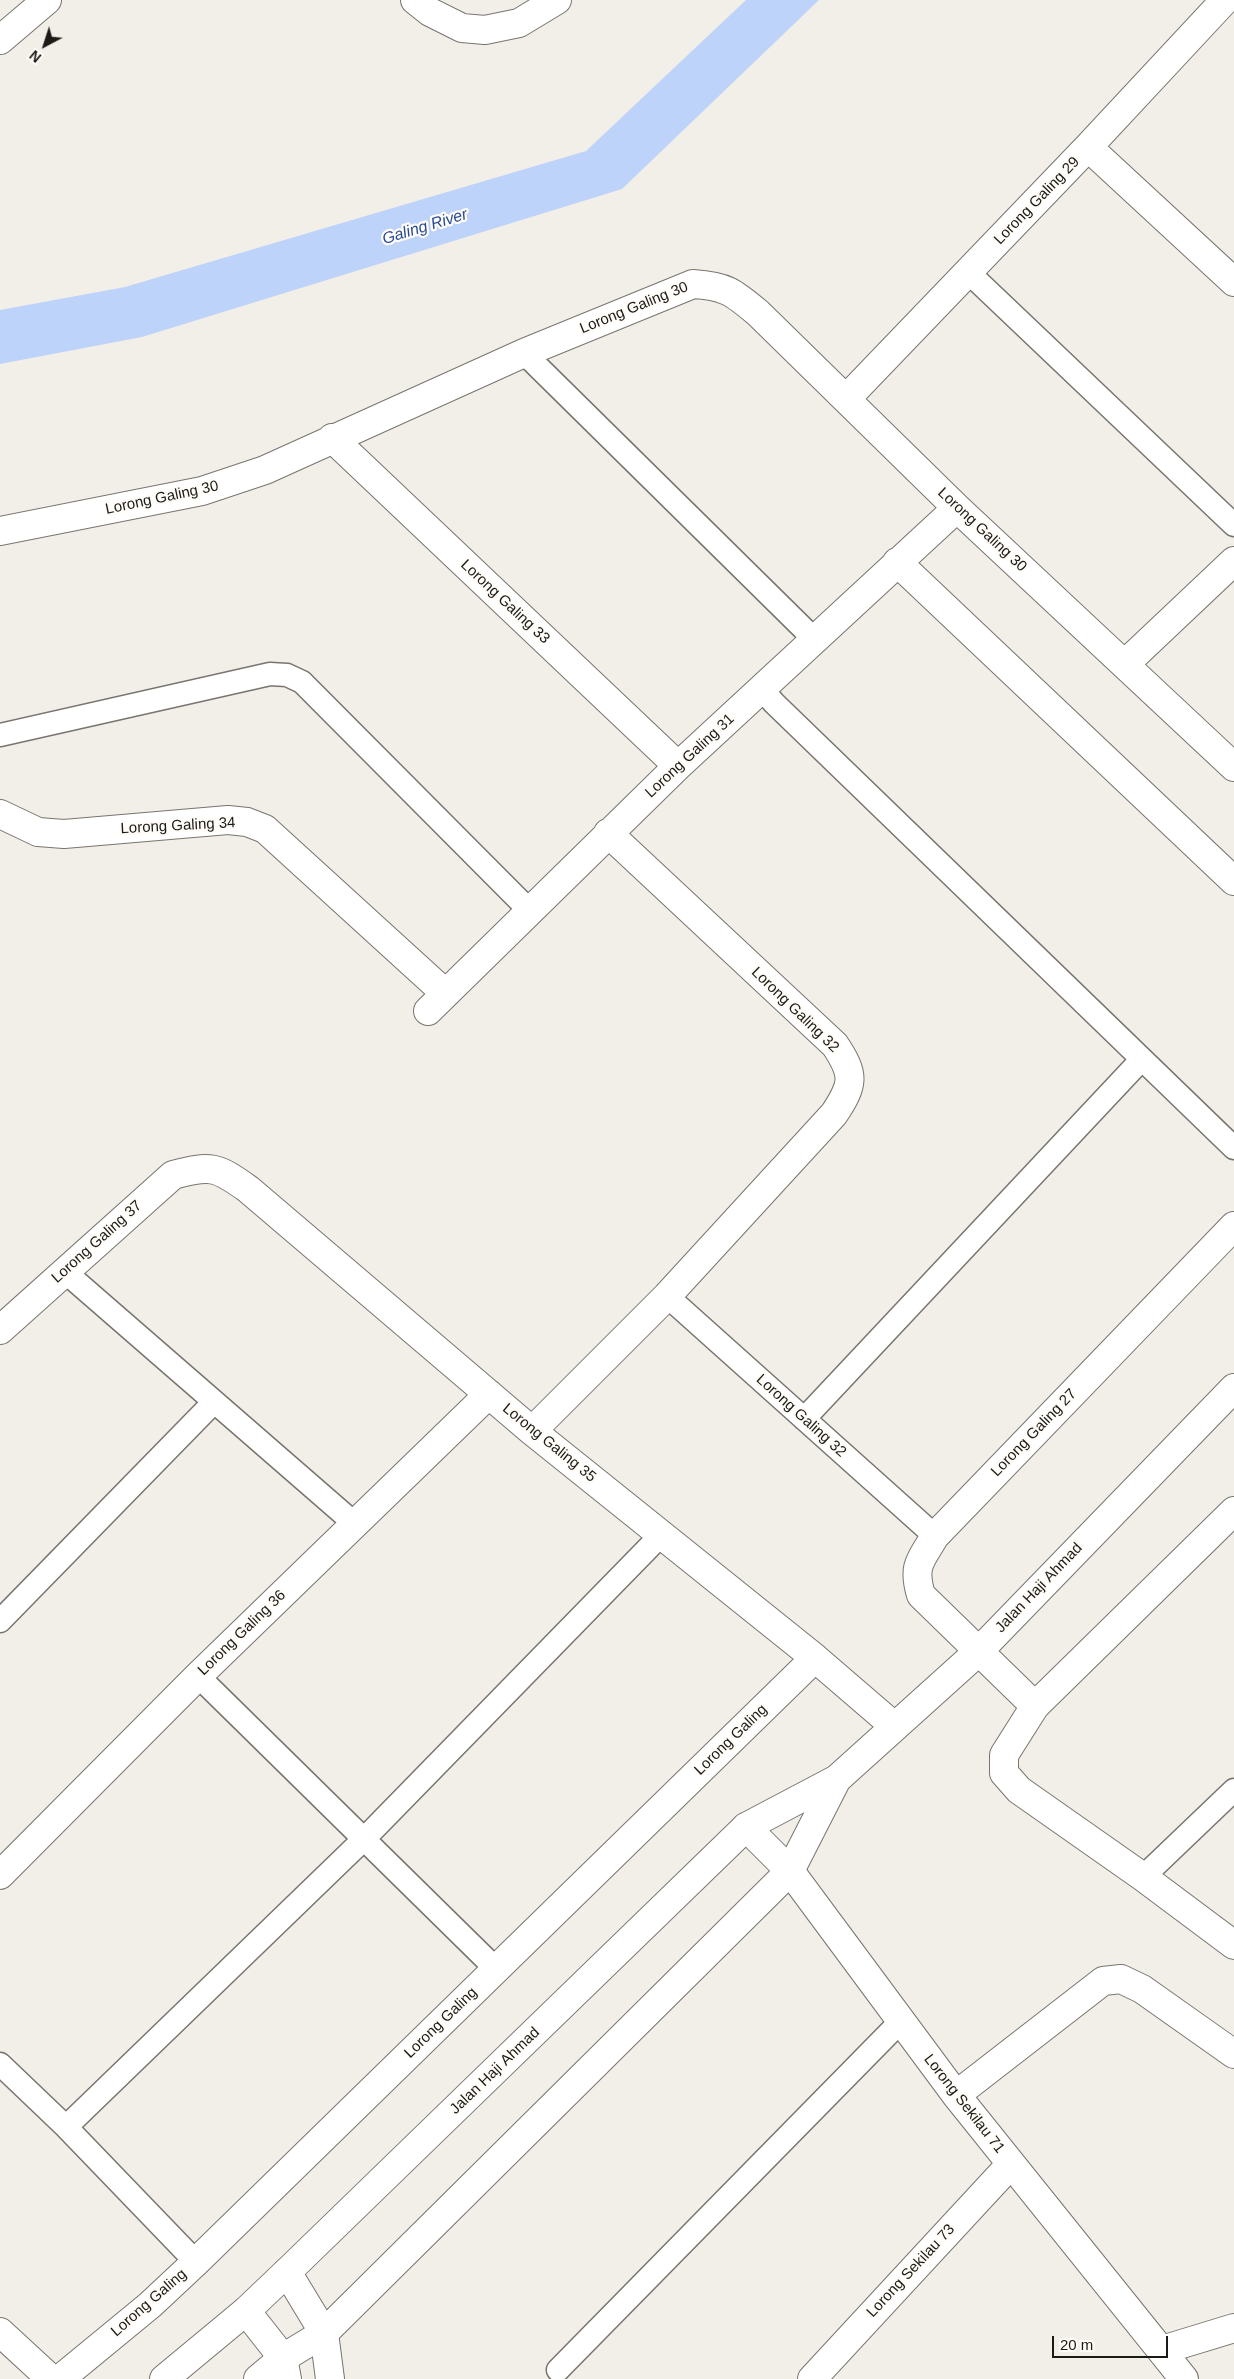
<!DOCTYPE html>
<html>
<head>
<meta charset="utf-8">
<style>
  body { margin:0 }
  #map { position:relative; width:1234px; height:2379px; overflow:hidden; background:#f2efe8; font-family:Arial,sans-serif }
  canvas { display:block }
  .north { position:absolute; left:20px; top:20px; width:50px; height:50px; -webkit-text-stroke:4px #fffcf7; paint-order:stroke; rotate:220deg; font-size:14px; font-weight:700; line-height:20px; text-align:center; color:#1b1a17 }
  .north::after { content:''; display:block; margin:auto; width:18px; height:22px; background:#1b1a17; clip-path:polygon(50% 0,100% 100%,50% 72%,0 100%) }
  .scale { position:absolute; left:1052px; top:2336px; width:116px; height:22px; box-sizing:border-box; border:2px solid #1b1a17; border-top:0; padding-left:6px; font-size:15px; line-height:18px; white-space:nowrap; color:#1b1a17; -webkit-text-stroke:4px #fffcf7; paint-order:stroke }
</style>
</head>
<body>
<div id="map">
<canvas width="1234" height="2379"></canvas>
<div class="north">N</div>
<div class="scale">20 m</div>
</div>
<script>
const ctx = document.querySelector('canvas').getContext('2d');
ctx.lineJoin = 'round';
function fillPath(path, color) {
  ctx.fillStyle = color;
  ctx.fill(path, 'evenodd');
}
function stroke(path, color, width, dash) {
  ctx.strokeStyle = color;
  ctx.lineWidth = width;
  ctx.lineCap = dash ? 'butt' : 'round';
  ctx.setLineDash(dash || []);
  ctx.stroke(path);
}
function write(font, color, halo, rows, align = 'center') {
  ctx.font = font + ' Arial,sans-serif';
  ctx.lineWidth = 4.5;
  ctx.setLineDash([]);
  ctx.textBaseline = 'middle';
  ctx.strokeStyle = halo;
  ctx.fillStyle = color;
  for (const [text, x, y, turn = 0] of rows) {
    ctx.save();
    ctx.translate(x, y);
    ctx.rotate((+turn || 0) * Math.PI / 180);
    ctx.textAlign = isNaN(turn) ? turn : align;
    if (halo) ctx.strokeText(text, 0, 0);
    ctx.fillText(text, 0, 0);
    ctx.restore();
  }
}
fillPath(new Path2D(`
  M 746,0 L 819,0 L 622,189 L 142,337 L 0,364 L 0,310 L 125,287 L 586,151 Z`), '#bed3f9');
const service = new Path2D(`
  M 968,272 L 1234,525
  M 524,353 L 815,640
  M 762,689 L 774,703 L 1234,1148
  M 0,735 L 270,674 L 287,675 L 302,682 L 529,910
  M 64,1271 L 355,1524
  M 667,1296 L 935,1536
  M 804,1419 L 1142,1059
  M 0,1621 L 214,1402
  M 198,1676 L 496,1969
  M 1143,1877 L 1234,1790
  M 0,2064 L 66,2127 L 196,2262
  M 66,2127 L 365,1838 L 662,1534
  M 558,2370 L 901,2021`);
const minor = new Path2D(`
  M 415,0 L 430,12 L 462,28 L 485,30 L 519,23 L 557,0
  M 0,40 L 47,0
  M 1088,147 L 1234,282
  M 846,399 L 1088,147 L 1225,0
  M 332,438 L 678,766
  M 0,531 L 202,491 L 265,470 L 524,353 L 693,284 C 726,286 733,292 758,313 L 957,508 L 1234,767
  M 897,562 L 1234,881
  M 1125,664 L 1234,561
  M 0,814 L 38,832 L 64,834 L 228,820 L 247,822 L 265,829 L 445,993
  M 428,1011 L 678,766 L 957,508
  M 0,1330 L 173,1175 C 211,1165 216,1166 248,1189 L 532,1431 L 815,1658 L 894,1726
  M 532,1431 L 667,1296 L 834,1114 C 854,1084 855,1075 835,1045 L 608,833
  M 1234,1511 L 1035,1706 L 1004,1755 L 1004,1773 L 1019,1790 L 1143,1877 L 1234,1945
  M 1035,1706 L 921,1595 C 912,1565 921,1560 935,1536 L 1234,1226
  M 746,1827 L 790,1871 L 956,2095 L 1184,2379
  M 0,1875 L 198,1676 L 489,1394
  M 956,2095 L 1103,1981 L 1121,1979 L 1142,1989 L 1234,2054
  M 287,2272 L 324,2333 L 330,2379
  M 246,2311 L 283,2358 L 287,2379
  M 0,2332 L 51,2379
  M 1162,2350 L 1234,2328
  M 60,2379 L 150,2305 L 196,2262 L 815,1658
  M 812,2379 L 1011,2164`);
const tertiary = new Path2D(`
  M 164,2379 L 246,2311 L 287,2272 L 746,1827 L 837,1779 L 979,1651 L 1234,1388
  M 258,2379 L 283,2358 L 324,2333 L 790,1871 L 837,1779`);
stroke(service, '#78756f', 25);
stroke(minor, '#78756f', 30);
stroke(tertiary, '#78756f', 30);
stroke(service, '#fff', 22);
stroke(minor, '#fff', 28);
stroke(tertiary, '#fff', 28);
write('15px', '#1b1a17', '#fffcf7', [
  ["Lorong Galing 29",1037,201,-46],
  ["Lorong Galing 30",634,308,-22],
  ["Lorong Galing 30",162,498,-12],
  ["Lorong Galing 30",982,530,43],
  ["Lorong Galing 33",505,602,43],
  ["Lorong Galing 31",690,756,-43],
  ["Lorong Galing 34",178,826,-3],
  ["Lorong Galing 32",795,1010,44],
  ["Lorong Galing 37",97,1242,-42],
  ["Lorong Galing 32",801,1416,42],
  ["Lorong Galing 27",1034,1433,-46],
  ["Lorong Galing 35",549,1443,39],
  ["Jalan Haji Ahmad",1039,1588,-46],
  ["Lorong Galing 36",242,1633,-44],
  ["Lorong Galing",731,1740,-44],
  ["Lorong Galing",441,2023,-44],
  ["Jalan Haji Ahmad",495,2071,-44],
  ["Lorong Sekilau 71",964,2104,52],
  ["Lorong Sekilau 73",911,2271,-47],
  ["Lorong Galing",149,2303,-41]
]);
write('italic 16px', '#284c94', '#fffcf7', [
  ["Galing River",425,227,-17]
]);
</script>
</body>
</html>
